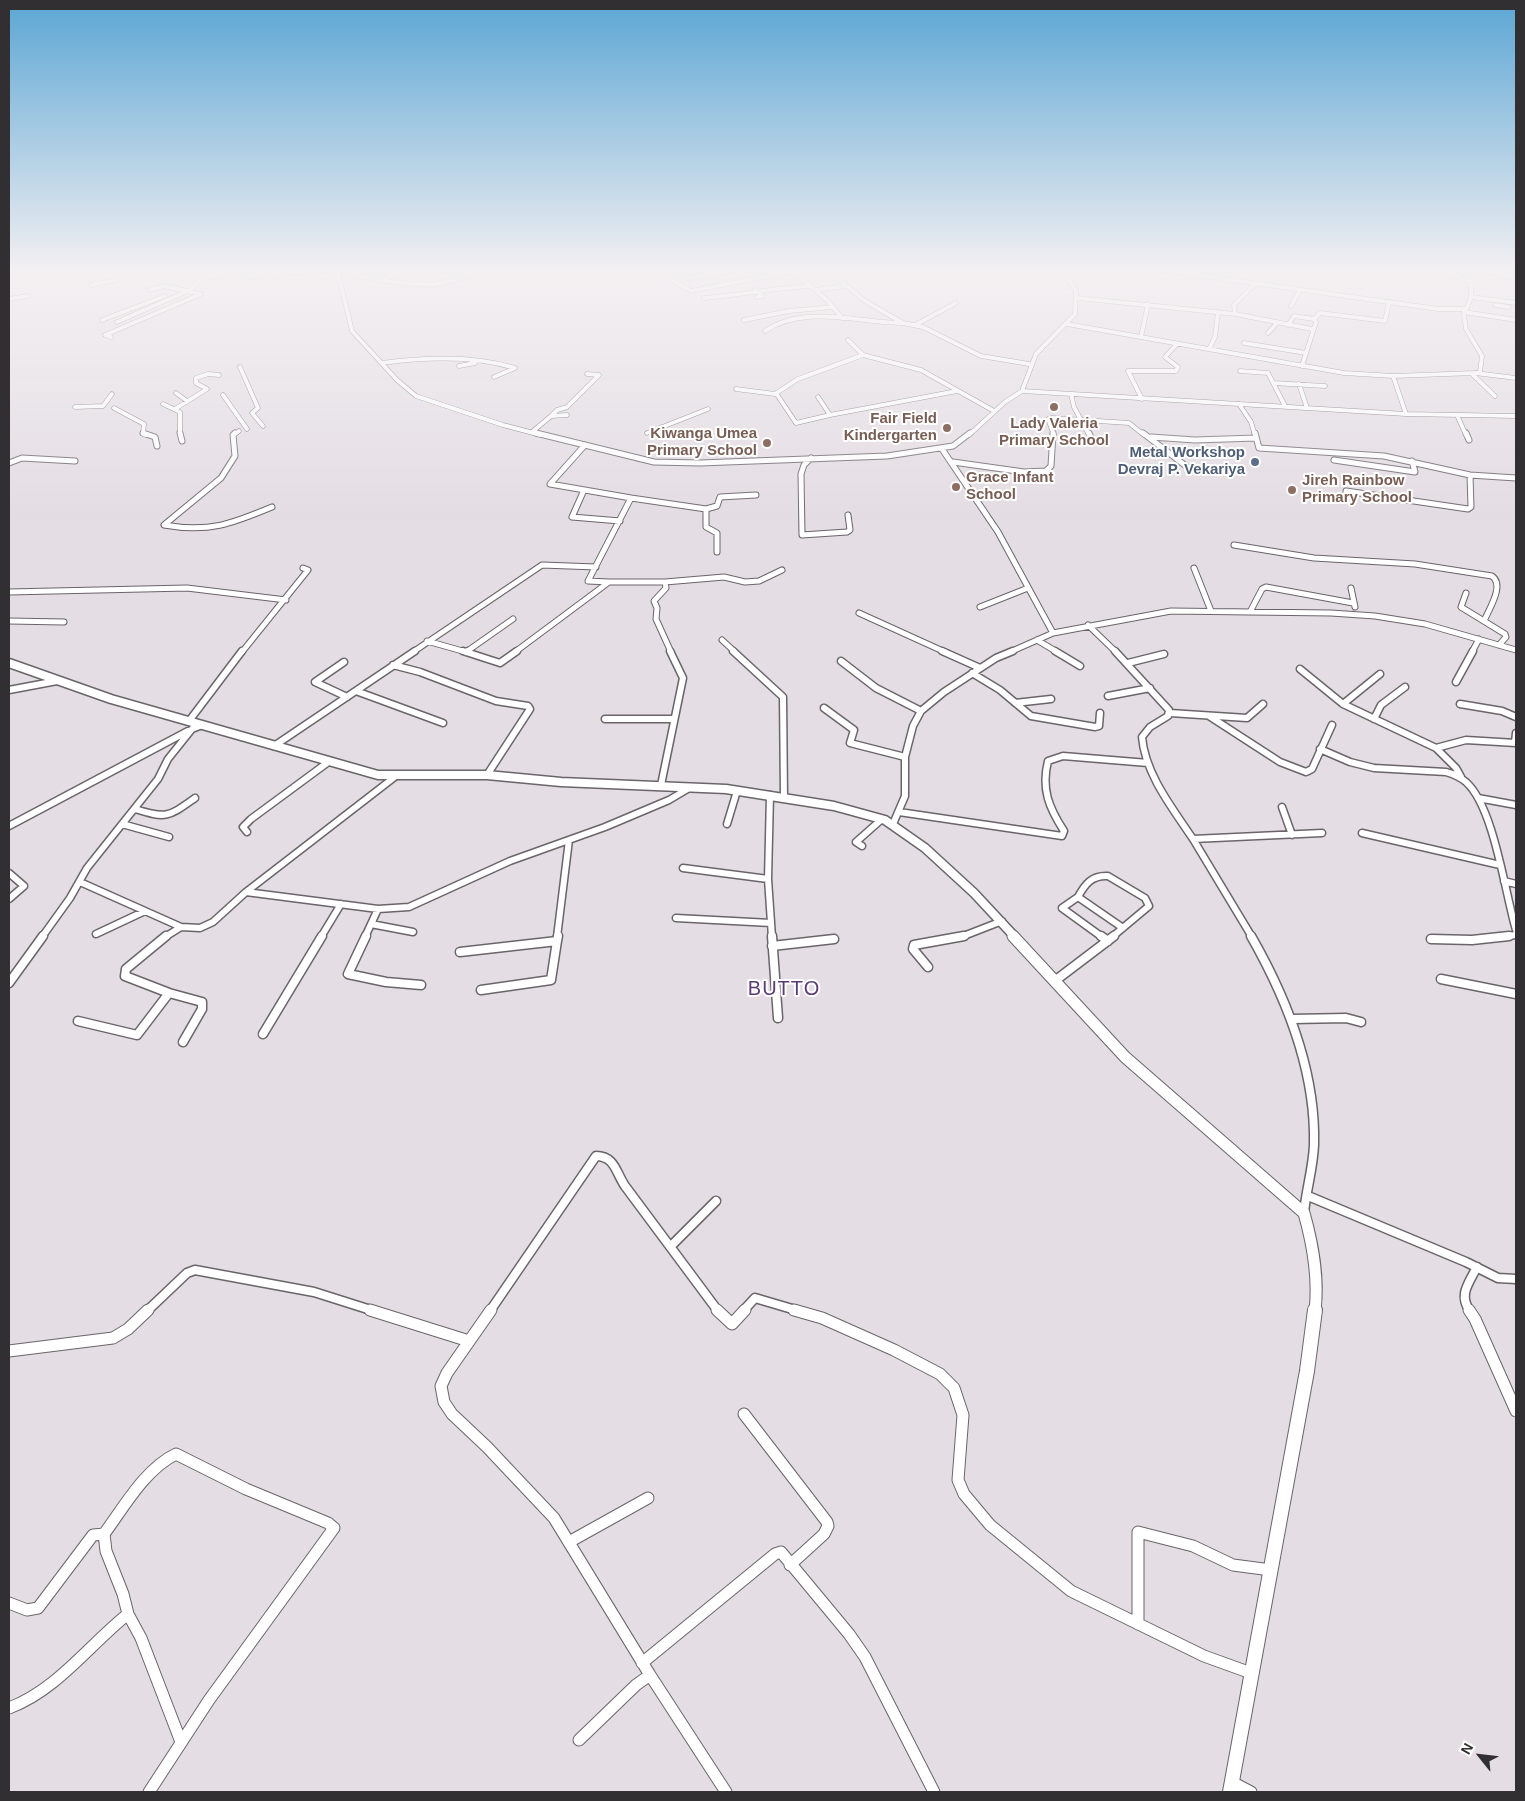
<!DOCTYPE html>
<html>
<head>
<meta charset="utf-8">
<style>
  body { margin:0 }
  #map { position:relative; width:1525px; height:1801px; overflow:hidden; background:#e4dde3; font-family:Helvetica,sans-serif }
  canvas { display:block }
  .frame { position:absolute; inset:0; border:10px solid #312f31; pointer-events:none }
  .north { position:absolute; left:1455px; top:1731px; width:50px; height:50px; -webkit-text-stroke:4px #fff; paint-order:stroke; rotate:299deg; font-size:14px; font-weight:700; line-height:20px; text-align:center; color:#312f31 }
  .north::after { content:''; display:block; margin:auto; width:18px; height:22px; background:#312f31; clip-path:polygon(50% 0,100% 100%,50% 72%,0 100%) }
</style>
</head>
<body>
<div id="map">
<canvas width="1525" height="1801"></canvas>
<div class="frame"></div>
<div class="north">N</div>
</div>
<script>
const ctx = document.querySelector('canvas').getContext('2d');
ctx.lineJoin = 'round';
function stroke(path, color, width, dash) {
  ctx.strokeStyle = color;
  ctx.lineWidth = width;
  ctx.lineCap = dash ? 'butt' : 'round';
  ctx.setLineDash(dash || []);
  ctx.stroke(path);
}
function write(font, color, halo, rows, align = 'center') {
  ctx.font = font + ' Helvetica,sans-serif';
  ctx.lineWidth = 4;
  ctx.setLineDash([]);
  ctx.textBaseline = 'middle';
  ctx.strokeStyle = halo;
  ctx.fillStyle = color;
  for (const [text, x, y, turn = 0] of rows) {
    ctx.save();
    ctx.translate(x, y);
    ctx.rotate((+turn || 0) * Math.PI / 180);
    ctx.textAlign = isNaN(turn) ? turn : align;
    if (halo) ctx.strokeText(text, 0, 0);
    ctx.fillText(text, 0, 0);
    ctx.restore();
  }
}
const minorFar4 = new Path2D(`
  M 215,268 L 248,276 L 337,269
  M 337,268 L 352,331 L 397,380 L 416,396 L 503,425 L 541,435
  M 746,268 L 673,281 L 691,291 L 810,268
  M 754,268 L 775,274
  M 825,268 L 865,301 L 903,323 L 923,327 L 981,356 L 1029,364
  M 987,268 L 999,268
  M 1146,268 L 1438,309 L 1466,309
  M 1365,268 L 1379,268
  M 1408,268 L 1415,268
  M 1436,268 L 1471,282
  M 339,270 L 378,280 L 421,268
  M 1477,270 L 1516,277
  M 793,271 L 828,301 L 842,318
  M 378,280 C 422,285 440,290 481,269
  M 91,285 L 115,280 L 121,273 L 141,268
  M 755,290 L 763,296 L 757,297
  M 815,290 L 846,286
  M 1471,297 L 1516,303
  M 704,298 C 740,295 774,288 810,286
  M 1077,298 L 1235,314 L 1234,305 L 1255,284
  M 9,299 L 28,296
  M 1495,305 L 1509,307
  M 1291,306 L 1300,290
  M 1464,312 L 1516,320
  M 1235,314 L 1312,329
  M 102,320 L 165,296
  M 744,320 L 789,311 L 833,307
  M 117,322 L 190,290 L 203,278 L 230,271
  M 1067,324 L 1344,373 L 1393,376
  M 915,325 L 956,303
  M 1288,325 L 1294,316 L 1314,319
  M 765,331 C 804,304 858,323 903,323
  M 1268,333 L 1277,323
  M 111,337 L 105,335 L 201,294 L 164,286 L 150,290
  M 1141,337 L 1148,304
  M 848,340 L 863,355
  M 1244,343 L 1306,353
  M 1209,349 L 1215,337 L 1218,312
  M 382,363 C 426,357 473,355 515,368 L 494,377
  M 459,366 L 475,363
  M 1302,366 L 1316,322 L 1314,319 L 1320,313 L 1385,321 L 1389,302
  M 240,367 L 258,408 L 252,413 L 263,426
  M 1240,371 L 1268,373 L 1285,406
  M 1475,373 L 1480,372 L 1482,356 L 1466,329 L 1464,315 L 1471,297 L 1471,282 L 1477,268
  M 1473,375 L 1495,396
  M 1273,383 L 1325,386
  M 1299,384 L 1307,408
  M 736,389 L 775,394 L 798,379 L 863,355 L 921,370 L 994,411
  M 1022,391 L 1036,354 L 1075,314 L 1076,291 L 1061,268
  M 176,393 L 187,401
  M 776,393 L 796,423 L 830,415
  M 1071,394 L 1074,407 L 1089,435
  M 223,395 L 247,429
  M 818,397 L 830,415 L 957,391
  M 1142,399 L 1128,371 L 1176,371 L 1178,367 L 1165,357 L 1177,344
  M 163,404 L 180,412 L 180,435
  M 1239,404 L 1251,422 L 1255,435
  M 75,407 L 103,406 L 112,394
  M 114,408 L 144,424 L 143,434 L 146,435
  M 175,409 L 207,389 L 196,383 L 196,378 L 208,374 L 219,375
  M 1406,414 L 1393,376 L 1475,373 L 1516,378
  M 1457,415 L 1466,435
  M 551,416 L 557,410 L 567,407 L 599,375 L 587,374
  M 532,432 L 551,416 L 567,415
  M 647,433 L 708,409
  M 234,435 L 239,431
  M 969,435 L 1005,402 L 1022,391 L 1406,414 L 1516,416
  M 1054,435 L 1048,419 L 1052,418 L 1129,423 L 1144,435`);
const minorFar3 = new Path2D(`
  M 143,433 L 155,437 L 157,446
  M 180,433 L 182,441
  M 235,433 L 233,435 L 235,456 L 221,478 L 164,525 C 209,533 231,524 272,507
  M 536,433 L 654,462 L 700,463 L 887,456 L 953,446 L 970,433
  M 1089,433 L 1093,441
  M 1143,433 L 1186,466
  M 1255,433 L 1259,448 L 1384,456 L 1470,475 L 1516,478
  M 1466,433 L 1469,440
  M 1151,437 L 1195,440 L 1256,438
  M 942,449 L 998,532 L 1053,633
  M 811,458 L 804,465 L 801,474 L 802,535 L 847,532 L 850,530 L 848,515
  M 1334,460 L 1415,472 L 1412,461
  M 953,462 L 1024,472 L 1046,471 L 1051,466 L 1053,433
  M 9,463 L 22,458 L 75,461
  M 584,490 L 572,517 L 620,521
  M 1346,491 L 1468,509 L 1471,507 L 1470,475
  M 631,498 L 706,509 L 706,527 L 717,533 L 717,552
  M 706,509 L 717,506 L 720,497 L 756,495
  M 1234,545 L 1314,558 L 1415,564 L 1492,576 C 1505,585 1489,609 1484,621
  M 1194,568 L 1211,611
  M 609,582 L 665,582 L 724,577 L 745,582 L 759,581 L 782,570
  M 665,582 L 666,588 L 654,601 L 657,608 L 656,619 L 671,652
  M 1351,588 L 1355,607
  M 9,592 L 187,588 L 286,600
  M 1466,593 L 1461,607 L 1505,634 L 1506,637 L 1499,645
  M 980,607 L 1028,588
  M 1250,612 L 1262,589 L 1266,587 L 1353,603
  M 859,613 L 945,652
  M 9,621 L 64,622
  M 1088,625 L 1116,652
  M 722,640 L 735,652
  M 1037,640 L 1057,652
  M 427,641 L 466,652
  M 242,652 L 308,570 L 303,568
  M 413,652 L 542,565 L 596,567
  M 466,652 L 513,619
  M 515,652 L 609,582 L 588,581 L 631,498 L 550,484 L 585,445
  M 1010,652 L 1053,633 L 1171,611 L 1331,613 L 1375,616 L 1425,624 L 1516,650
  M 1472,652 L 1479,639`);
const minorFar2 = new Path2D(`
  M 463,651 L 500,663 L 517,651
  M 733,651 L 783,697 L 784,798
  M 942,651 L 980,668
  M 1055,651 L 1080,666
  M 1115,651 L 1169,710 L 1168,716 L 1150,727 L 1142,737 C 1145,774 1173,809 1193,839 L 1322,833
  M 466,652 L 468,651
  M 841,661 L 876,688 L 921,711
  M 344,662 L 315,682 L 347,697
  M 1128,663 L 1164,654
  M 393,665 L 420,672 L 496,701 L 528,706 L 530,709 L 487,775
  M 1300,669 L 1343,704 L 1436,748 L 1466,740 L 1516,743
  M 972,673 L 1000,690 L 1031,716 L 1095,727 L 1099,726 L 1100,713
  M 1456,682 L 1473,651
  M 9,690 L 57,681
  M 356,691 L 443,723
  M 1108,696 L 1150,688
  M 1015,703 L 1051,699
  M 1343,704 L 1380,674
  M 1460,704 L 1502,711 L 1516,717
  M 824,708 L 854,730 L 850,743 L 905,757
  M 1170,713 L 1247,718 L 1263,704
  M 1209,716 L 1280,762 L 1306,772 L 1312,769 L 1332,725
  M 605,719 L 673,719
  M 1374,719 L 1381,705 L 1405,687
  M 189,721 L 242,651
  M 1515,743 L 1516,733
  M 274,746 L 415,651
  M 1436,748 L 1456,768 L 1461,777
  M 1320,749 L 1350,762 L 1374,768 L 1446,772 C 1453,774 1460,777 1466,782 C 1494,807 1505,893 1516,930
  M 661,785 L 683,678 L 670,651
  M 770,795 L 768,879 L 772,937
  M 1478,798 L 1516,805
  M 1282,807 L 1292,835
  M 135,809 C 167,819 168,817 195,798
  M 899,812 L 1062,836 L 1064,831 C 1049,808 1041,789 1048,761 L 1063,756 L 1148,763
  M 122,824 L 169,837
  M 727,824 L 737,791
  M 893,824 L 905,796 L 905,757 L 913,726 L 921,711 L 944,692 L 996,658 L 1013,651
  M 9,826 L 188,731
  M 247,832 L 243,827 L 251,819 L 327,763
  M 1362,833 L 1500,865
  M 1193,839 L 1252,937
  M 862,846 L 856,842 L 882,819
  M 683,868 L 768,879
  M 9,873 L 24,886 L 9,899
  M 1504,881 L 1516,884
  M 80,882 L 181,927
  M 246,892 L 378,909 L 409,907 L 510,861 L 605,827 L 669,800 L 691,787
  M 1078,897 C 1085,884 1092,875 1108,876 L 1145,898 L 1149,906 L 1112,937
  M 676,918 L 771,923
  M 371,924 L 413,932
  M 96,934 L 145,911
  M 42,937 L 70,898 L 87,868 L 158,779 L 168,759 L 192,729 L 202,725
  M 165,937 L 181,927 L 200,928 L 213,922 L 246,892 L 396,776
  M 321,937 L 341,904
  M 365,937 L 378,909
  M 557,937 L 569,840
  M 961,937 L 1002,921
  M 1102,937 L 1062,908 L 1078,897 L 1123,928
  M 1498,937 L 1516,935`);
const minorFar1 = new Path2D(`
  M 166,936 L 126,969 L 125,976 L 169,993 L 202,1002 L 202,1009 L 183,1042
  M 366,936 L 348,974 L 386,982 L 421,985
  M 772,936 L 778,1018
  M 1101,936 L 1108,941
  M 1251,936 C 1287,999 1316,1071 1314,1145 C 1313,1169 1306,1190 1304,1213
  M 1431,939 L 1472,940 L 1509,936
  M 772,946 L 834,939
  M 460,952 L 557,941 L 558,936
  M 928,967 L 913,949 L 914,945 L 964,936
  M 1441,979 L 1516,994
  M 1056,980 L 1114,936
  M 9,983 L 43,936
  M 481,990 L 551,980 L 557,941
  M 1292,1019 L 1346,1018 L 1361,1022
  M 78,1021 L 137,1035 L 169,993
  M 263,1034 L 322,936
  M 1308,1196 L 1466,1262 L 1498,1278 L 1516,1279
  M 671,1246 L 716,1201
  M 147,1311 L 187,1273 L 195,1270 L 314,1292 L 374,1311
  M 490,1311 L 596,1156 C 615,1156 616,1173 625,1186 L 718,1311
  M 743,1311 L 755,1298 L 799,1311
  M 1470,1311 C 1458,1295 1469,1283 1477,1267`);
const minor = new Path2D(`
  M 370,1310 L 469,1341
  M 491,1310 L 447,1373 L 441,1386 L 444,1402 L 452,1414 L 487,1447 L 554,1518 L 650,1675 L 726,1792
  M 717,1310 L 732,1324 L 745,1310
  M 794,1310 L 822,1318 L 894,1350 L 940,1374 L 954,1388 L 963,1415 L 958,1480 L 964,1494 L 990,1525 L 1071,1591 L 1204,1656 L 1251,1673
  M 1469,1310 L 1475,1319 L 1516,1411
  M 9,1351 L 113,1338 L 128,1329 L 148,1310
  M 744,1414 L 827,1522 L 828,1526 L 824,1534 L 790,1565
  M 569,1542 L 648,1498
  M 9,1603 L 27,1610 L 38,1608 L 93,1535 L 104,1534
  M 1138,1624 L 1138,1532 L 1193,1546 L 1233,1565 L 1271,1570
  M 642,1663 L 775,1554 L 781,1552 L 849,1634 L 865,1657 L 934,1792
  M 9,1708 C 57,1690 89,1645 128,1614
  M 579,1740 L 636,1685 L 650,1675
  M 1232,1782 L 1251,1792
  M 149,1792 L 209,1700 L 334,1528 L 328,1523 L 246,1489 L 176,1454 C 145,1469 124,1507 104,1534 L 106,1551 L 123,1594 L 128,1614 L 141,1638 L 181,1742`);
const tertiaryFar2 = new Path2D(`
  M 9,663 L 111,699 L 378,775 L 487,775 L 561,782 L 726,789 L 834,806 L 885,820 L 925,848 L 974,893 L 1015,937`);
const tertiaryFar1 = new Path2D(`
  M 1013,936 L 1125,1057 L 1304,1213 C 1313,1245 1319,1277 1315,1311`);
const tertiary = new Path2D(`
  M 1230,1792 L 1307,1371 L 1315,1310`);
stroke(minorFar4, '#6a656a', 5);
stroke(minorFar3, '#6a656a', 7);
stroke(minorFar2, '#6a656a', 9);
stroke(minorFar1, '#6a656a', 11);
stroke(minor, '#6a656a', 13);
stroke(tertiaryFar2, '#6a656a', 11);
stroke(tertiaryFar1, '#6a656a', 13);
stroke(tertiary, '#6a656a', 16);
stroke(minorFar4, '#fff', 4);
stroke(minorFar3, '#fff', 5);
stroke(minorFar2, '#fff', 6);
stroke(minorFar1, '#fff', 8);
stroke(minor, '#fff', 11);
stroke(tertiaryFar2, '#fff', 8);
stroke(tertiaryFar1, '#fff', 11);
stroke(tertiary, '#fff', 14);
const sky = ctx.createLinearGradient(0, 0, 0, 520);
sky.addColorStop(0, '#5ba6d4');
sky.addColorStop(0.52, '#f3f0f2');
sky.addColorStop(1, '#f3f0f200');
ctx.fillStyle = sky;
ctx.fillRect(0, 0, 1525, 520);
for (const [x, y, r, color] of [
  [1054,407,5,"#8d6e63"],
  [947,428,5,"#8d6e63"],
  [767,443,5,"#8d6e63"],
  [1255,462,5,"#5c6f8a"],
  [956,487,5,"#8d6e63"],
  [1292,490,5,"#8d6e63"]
]) {
  const dot = new Path2D();
  dot.arc(x, y, r, 0, 2 * Math.PI);
  ctx.fillStyle = color;
  ctx.fill(dot);
  stroke(dot, '#fff', 2);
}
write('bold 15px', '#785e54', '#fff', [
  ["Fair Field",937,419],
  ["Kindergarten",937,436],
  ["Lady Valeria",1054,424,"center"],
  ["Primary School",1054,441,"center"],
  ["Kiwanga Umea",757,434],
  ["Primary School",757,451],
  ["Grace Infant",966,478,"left"],
  ["School",966,495,"left"],
  ["Jireh Rainbow",1302,481,"left"],
  ["Primary School",1302,498,"left"]
], 'right');
write('bold 15px', '#4e5e75', '#fff', [
  ["Metal Workshop",1245,453],
  ["Devraj P. Vekariya",1245,470]
], 'right');
ctx.letterSpacing = '1px';
write('20px', '#5b3b76', '#fff', [
  ["BUTTO",784,989]
]);
ctx.letterSpacing = '0px';
</script>
</body>
</html>
